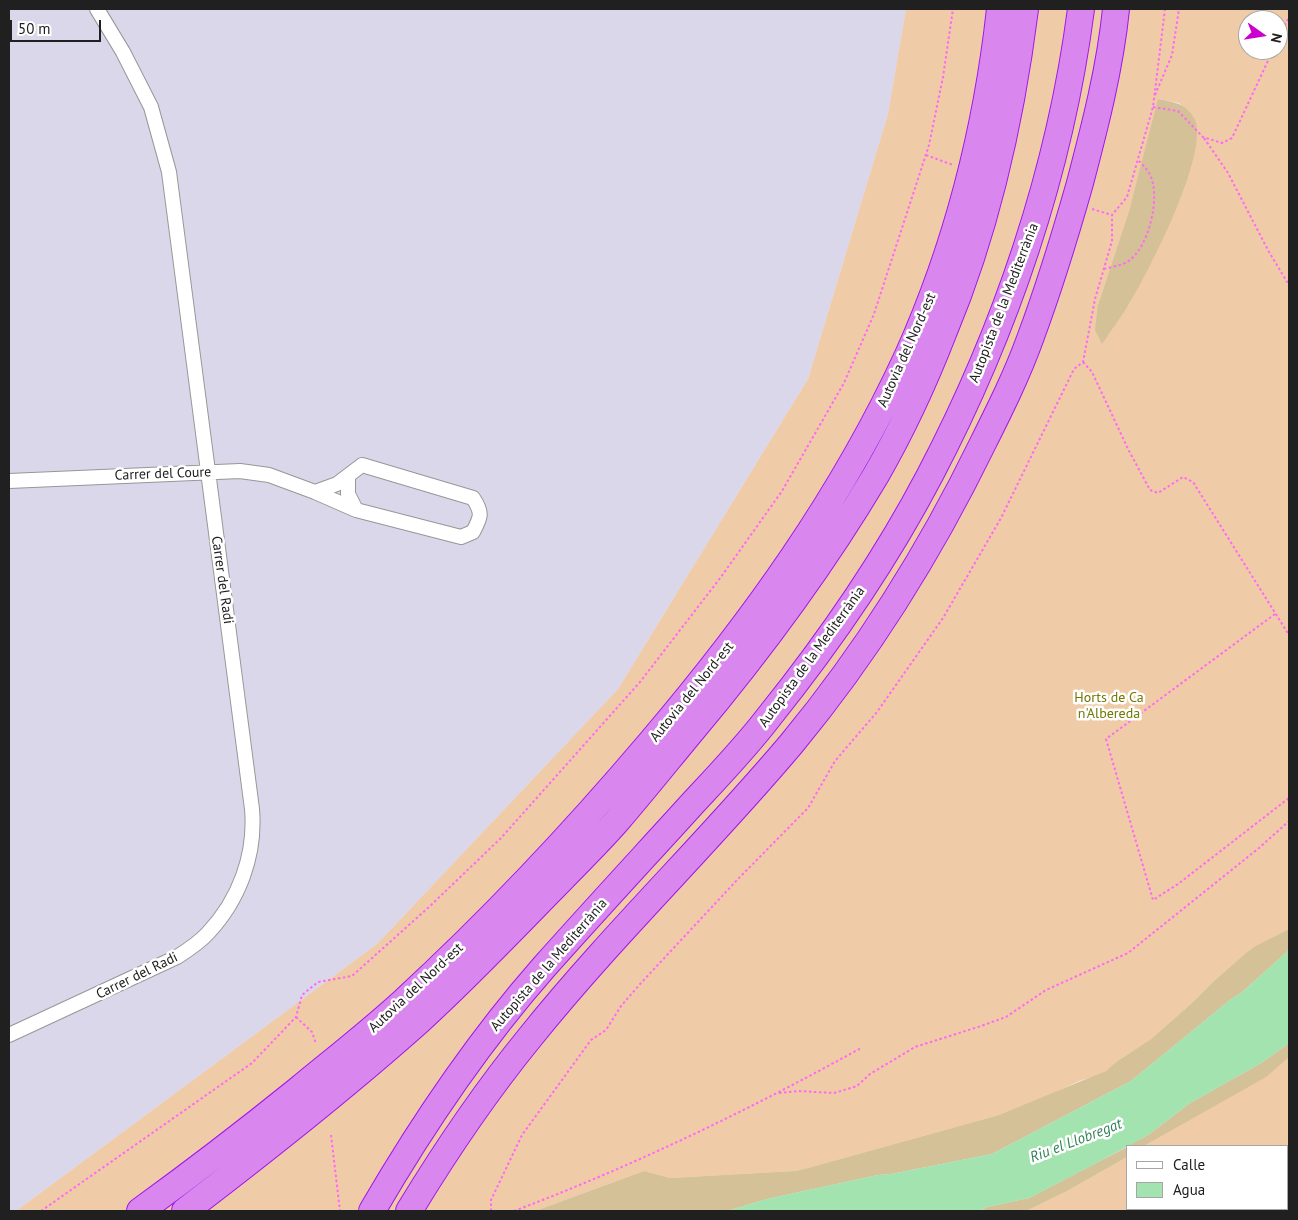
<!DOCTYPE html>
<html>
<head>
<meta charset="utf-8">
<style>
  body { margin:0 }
  #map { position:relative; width:1298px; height:1220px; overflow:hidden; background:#f1e6ea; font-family:"PT Sans",sans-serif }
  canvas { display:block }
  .frame { position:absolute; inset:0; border:10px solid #202020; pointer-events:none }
  .legend { position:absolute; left:1126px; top:1145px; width:162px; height:65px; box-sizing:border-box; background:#fff; border:1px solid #a6a6a6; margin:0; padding:6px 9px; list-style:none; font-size:15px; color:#202020 }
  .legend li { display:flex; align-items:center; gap:10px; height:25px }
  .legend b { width:25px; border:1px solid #a6a6a6 }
  .north { position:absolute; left:1238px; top:10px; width:50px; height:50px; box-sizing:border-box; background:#fff; border:1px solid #a6a6a6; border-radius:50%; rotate:103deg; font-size:14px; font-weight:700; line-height:20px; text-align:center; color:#202020 }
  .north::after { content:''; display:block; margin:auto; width:18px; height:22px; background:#cb00d0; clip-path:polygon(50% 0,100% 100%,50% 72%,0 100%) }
  .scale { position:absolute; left:10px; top:20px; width:91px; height:22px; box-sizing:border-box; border:2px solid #202020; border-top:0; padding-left:6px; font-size:15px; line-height:18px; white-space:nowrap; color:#202020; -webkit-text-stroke:4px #fff; paint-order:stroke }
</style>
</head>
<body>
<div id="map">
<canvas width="1298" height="1220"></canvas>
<div class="frame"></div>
<ul class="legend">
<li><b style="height:6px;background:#fff"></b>Calle</li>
<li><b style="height:14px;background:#a2e3af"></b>Agua</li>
</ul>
<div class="north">N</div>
<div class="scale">50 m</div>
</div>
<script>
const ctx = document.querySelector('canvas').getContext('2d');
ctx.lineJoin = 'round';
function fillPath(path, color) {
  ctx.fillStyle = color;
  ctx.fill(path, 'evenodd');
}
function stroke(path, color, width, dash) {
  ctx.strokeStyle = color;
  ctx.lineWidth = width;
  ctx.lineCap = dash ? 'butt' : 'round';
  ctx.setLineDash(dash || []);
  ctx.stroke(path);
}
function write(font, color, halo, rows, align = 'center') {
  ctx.font = font + ' "PT Sans",sans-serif';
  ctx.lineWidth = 5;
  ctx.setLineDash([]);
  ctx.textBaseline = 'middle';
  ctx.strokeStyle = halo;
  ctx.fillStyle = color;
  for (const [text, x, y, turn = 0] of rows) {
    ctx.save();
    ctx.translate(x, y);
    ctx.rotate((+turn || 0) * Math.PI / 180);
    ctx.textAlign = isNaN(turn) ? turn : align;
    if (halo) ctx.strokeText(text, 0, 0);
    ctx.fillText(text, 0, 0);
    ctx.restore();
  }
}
fillPath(new Path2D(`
  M 9,9 L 906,9 L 888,114 L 808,379 L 618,689 L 377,944 L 16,1211 L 9,1211 Z`), '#dad7eb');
fillPath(new Path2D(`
  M 906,9 L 1289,9 L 1289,929 L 1257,945 L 1247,952 L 1215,980 L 1193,1002 L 1151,1039 L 1116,1062 L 1106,1071 L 1093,1077 L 1079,1081 L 1050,1095 L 999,1115 L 808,1168 L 795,1171 L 670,1178 L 644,1171 L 535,1211 L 16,1211 L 377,944 L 618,689 L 808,379 L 888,114 ZM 1248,20 L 1278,20 L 1278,50 L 1248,50 ZM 1159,99 L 1179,103 L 1190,112 L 1153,259 L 1128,306 L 1108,336 L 1098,305 L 1129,211 Z
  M 1289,1057 L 1289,1211 L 1025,1211 L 1069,1190 L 1127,1157 L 1127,1209 L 1287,1209 L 1287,1146 L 1144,1146 L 1207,1110 Z`), '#f0cba7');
fillPath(new Path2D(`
  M 1158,99 C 1173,102 1186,103 1194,118 C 1212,149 1147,275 1128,306 C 1120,319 1111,331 1102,344 L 1095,330 L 1098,305 L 1129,211 Z
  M 1289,929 L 1289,950 L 1241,993 L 1230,1000 L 1131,1081 L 992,1154 L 891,1174 L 878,1175 L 767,1199 L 727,1211 L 535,1211 L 644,1171 L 670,1178 L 795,1171 L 808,1168 L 999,1115 L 1106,1071 L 1116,1062 L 1151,1039 L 1193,1002 L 1215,980 L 1247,952 L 1257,945 Z
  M 1289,1043 L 1289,1057 L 1266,1077 L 1144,1146 L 1127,1146 L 1148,1135 L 1190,1103 L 1263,1062 Z
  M 1127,1147 L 1127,1157 L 1069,1190 L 1030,1209 L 1025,1211 L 980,1211 L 987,1207 L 1029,1198 Z`), '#d4c197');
fillPath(new Path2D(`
  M 1289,950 L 1289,1043 L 1263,1062 L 1190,1103 L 1148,1135 L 1089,1167 L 1029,1198 L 987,1207 L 979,1211 L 727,1211 L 767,1199 L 878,1175 L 891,1174 L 992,1154 L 1131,1081 L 1230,1000 L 1241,993 Z`), '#a2e3af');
const minor = new Path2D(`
  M 348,476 L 348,494 L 356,510
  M 9,481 L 240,471 L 269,475 L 315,492 L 356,510 L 461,537 L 473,532 C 481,517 483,513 473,498 L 362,465 L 337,484 L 315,492
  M 9,1035 L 177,957 C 188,950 199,943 208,933 C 239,900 256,855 252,809 L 169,172 L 151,107 L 123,52 L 97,9`);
const motorway = new Path2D(`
  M 140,1211 C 194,1172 246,1132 298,1090 C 333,1061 369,1033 403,1002 C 491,921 574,833 651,742 C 752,623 843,497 908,355 C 957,246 987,127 1000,9
  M 185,1211 C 265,1150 345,1087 420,1020 C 465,979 507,935 549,892 C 572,868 596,845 617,821 C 642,792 666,762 690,733 C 758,652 822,566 876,475 C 902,430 925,380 944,331 C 987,228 1011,120 1025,9
  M 372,1211 C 422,1125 478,1042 544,967 C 593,912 643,858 693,803 C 719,775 745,748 768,718 C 829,642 885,561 930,475 C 1006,330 1060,171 1081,9
  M 409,1211 C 446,1150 486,1091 531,1036 C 613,934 708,843 792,743 C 868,651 931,550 983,443 C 1000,409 1017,375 1030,339 C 1049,288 1065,236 1080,183 C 1095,126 1110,68 1116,9`);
stroke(minor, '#979797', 16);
stroke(motorway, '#9e17eb', 28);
stroke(new Path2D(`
  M 1278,39 L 1289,17
  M 1155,95 L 1172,55 L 1179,9
  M 1153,107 L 1178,111 L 1203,137 L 1222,143 L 1232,138 L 1273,50
  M 1204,138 L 1228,173 L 1269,252 L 1289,285
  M 926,155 L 953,165
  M 1092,209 L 1112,215
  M 1104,269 C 1111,267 1120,266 1127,262 C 1149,249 1162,194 1149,173 C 1146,168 1142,164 1139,161
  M 1083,362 L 1092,372 L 1128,449 L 1150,490 L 1158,493 L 1183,477 L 1193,482 L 1289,635
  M 1275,614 L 1106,739 L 1153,900 L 1178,884 L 1289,798
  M 296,1017 L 312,1032 L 316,1044
  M 779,1093 L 798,1091 L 834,1093 L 857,1086 L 870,1074 L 915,1047 L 981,1026 L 1006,1017 L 1046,990 L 1128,953 L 1259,848 L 1289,821
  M 331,1135 L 340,1211
  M 1287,1200 L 1289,1198
  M 1287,1203 L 1289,1206
  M 41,1211 L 252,1063 L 296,1017 L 302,995 L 318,982 L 352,976 L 429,907 L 501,838 L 640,682 L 721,577 L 782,491 L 844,383 L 874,314 L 929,145 L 943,77 L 953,9
  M 491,1211 L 491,1200 L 522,1135 L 591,1040 L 606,1030 L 621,1006 L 641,983 L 738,879 L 808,808 L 835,761 L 877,712 L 943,618 L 1001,518 L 1074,369 L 1083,362 L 1095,299 L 1112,241 L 1112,215 L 1127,197 L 1153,107 L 1165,9
  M 514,1211 C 633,1166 749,1110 861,1048
  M 1267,1211 L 1272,1209`), '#ff69f3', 2, [2.5, 2.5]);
stroke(minor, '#fff', 14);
stroke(motorway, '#d987ef', 26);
write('14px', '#202020', '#fff', [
  ["Autopista de la Mediterrània",1004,303,-69],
  ["Autovia del Nord-est",907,350,-66],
  ["Carrer del Coure",163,474,-2],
  ["Carrer del Radi",222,580,82],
  ["Autopista de la Mediterrània",812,657,-54],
  ["Autovia del Nord-est",692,692,-51],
  ["Autopista de la Mediterrània",549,965,-49],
  ["Carrer del Radi",137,976,-26],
  ["Autovia del Nord-est",416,988,-43]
]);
write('14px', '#717903', '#fff', [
  ["Horts de Ca",1109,698],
  ["n'Albereda",1109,714]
]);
write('italic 15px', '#327f56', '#fff', [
  ["Riu el Llobregat",1076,1141,-21]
]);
</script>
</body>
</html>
